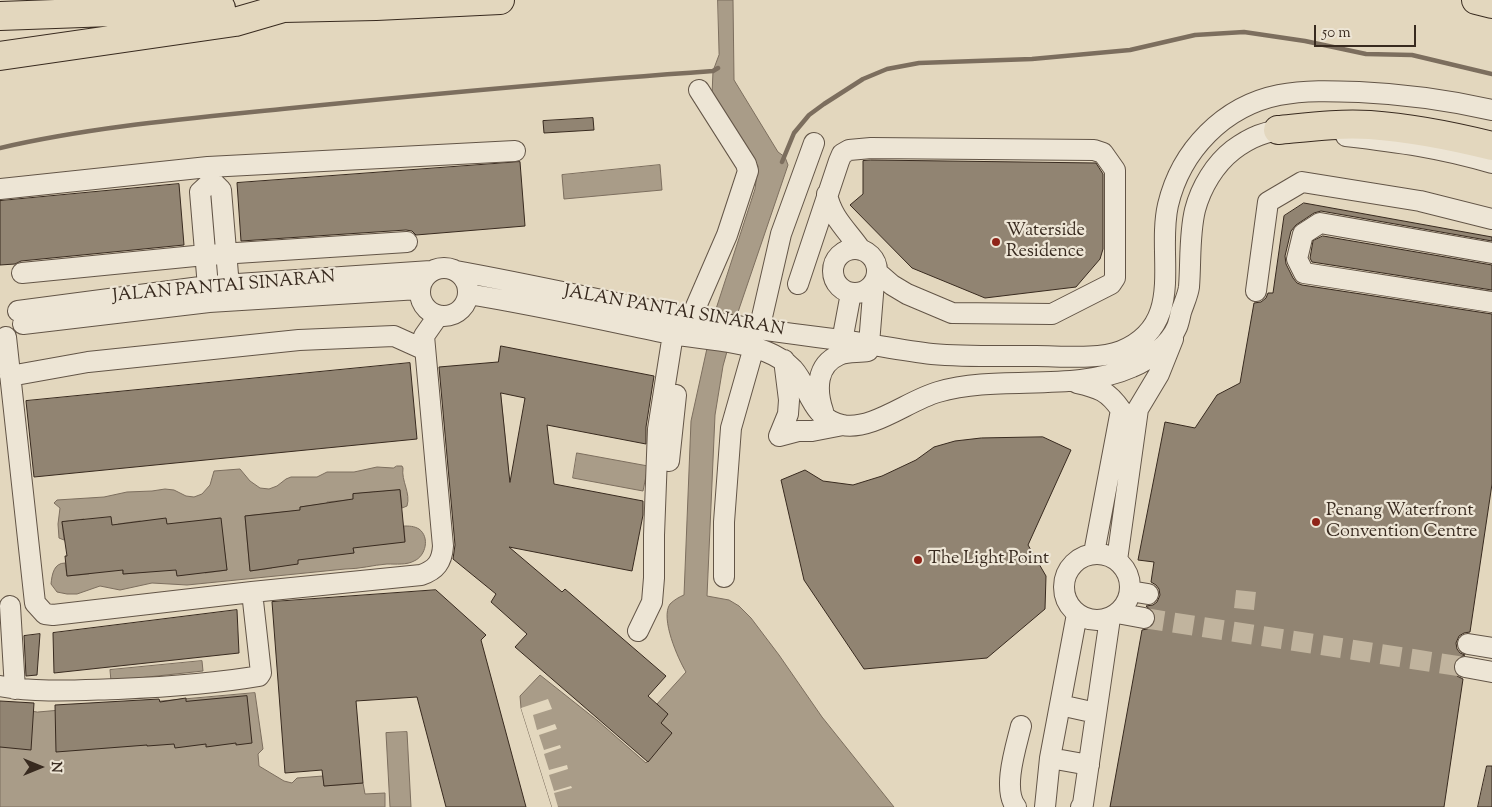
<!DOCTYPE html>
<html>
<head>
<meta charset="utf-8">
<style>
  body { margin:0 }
  #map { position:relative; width:1492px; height:807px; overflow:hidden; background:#e3d7be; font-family:"Sorts Mill Goudy",serif }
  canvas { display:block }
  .north { position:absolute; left:15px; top:742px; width:50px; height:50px; -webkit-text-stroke:4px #ede5d5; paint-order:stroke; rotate:90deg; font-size:14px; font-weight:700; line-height:20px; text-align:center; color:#382a1f }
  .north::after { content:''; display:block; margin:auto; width:18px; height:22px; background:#382a1f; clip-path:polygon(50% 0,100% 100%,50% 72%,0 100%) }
  .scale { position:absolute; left:1314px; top:25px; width:102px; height:22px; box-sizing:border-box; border:2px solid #382a1f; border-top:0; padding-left:6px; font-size:15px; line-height:18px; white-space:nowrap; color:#382a1f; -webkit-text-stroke:4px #ede5d5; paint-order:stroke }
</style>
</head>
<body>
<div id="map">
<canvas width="1492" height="807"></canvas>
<div class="north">N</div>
<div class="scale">50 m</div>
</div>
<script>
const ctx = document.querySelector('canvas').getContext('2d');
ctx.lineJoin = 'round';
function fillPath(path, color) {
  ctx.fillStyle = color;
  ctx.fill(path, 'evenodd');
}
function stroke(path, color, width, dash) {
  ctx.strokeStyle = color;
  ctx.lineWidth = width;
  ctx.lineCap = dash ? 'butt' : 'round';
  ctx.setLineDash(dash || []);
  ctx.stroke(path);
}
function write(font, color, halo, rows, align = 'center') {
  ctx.font = font + ' "Sorts Mill Goudy",serif';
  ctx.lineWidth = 4.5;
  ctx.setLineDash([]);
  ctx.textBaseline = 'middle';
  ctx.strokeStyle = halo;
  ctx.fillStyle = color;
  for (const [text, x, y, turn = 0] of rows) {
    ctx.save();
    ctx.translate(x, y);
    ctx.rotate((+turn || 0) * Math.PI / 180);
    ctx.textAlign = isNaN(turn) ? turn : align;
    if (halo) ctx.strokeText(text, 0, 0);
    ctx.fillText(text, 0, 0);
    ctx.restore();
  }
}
const water = new Path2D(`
  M 718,0 L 733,0 L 734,80 L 778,152 L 785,157 L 788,165 L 737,315 L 723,366 L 715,415 L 707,596 L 729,600 L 739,606 L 751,618 L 779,655 L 822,717 L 894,807 L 552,807 L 521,708 L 520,696 L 540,675 L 598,721 L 646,763 L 672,733 L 661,723 L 668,714 L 657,704 L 686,672 C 678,659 660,618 670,604 C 674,600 679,597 684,595 L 691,421 L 715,312 L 755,189 L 758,166 L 712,95 L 713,71 L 719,55 Z
  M 660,165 L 662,190 L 564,199 L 562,175 Z
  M 577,453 L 648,466 L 643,491 L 573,478 Z
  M 397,466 L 402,466 L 403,468 C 401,481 411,493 407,506 L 402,508 L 400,490 L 378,492 L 377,511 L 375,492 L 353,494 L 355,515 L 348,500 L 327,502 L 329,523 L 322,504 L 300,507 L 302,527 L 294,511 L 245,516 L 250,571 L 272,568 L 269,548 L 296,543 L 354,553 L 351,532 L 384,544 L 405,541 L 404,526 C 409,526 414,526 419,529 C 430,537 426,556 414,561 C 407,565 396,564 387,564 C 373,565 360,569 345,569 L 187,585 L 152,583 L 120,590 L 100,586 L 77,594 L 67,594 L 57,592 L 51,584 C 52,574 54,563 65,563 L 67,576 L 89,574 L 87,554 L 121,559 L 123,574 L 145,572 L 203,552 L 205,573 L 227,570 L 220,518 L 199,521 L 173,537 L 140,521 L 118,524 L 120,534 L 113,535 L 111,517 L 87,539 L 84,519 L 62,522 L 64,540 L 59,538 L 58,524 L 60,508 L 54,503 L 57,500 L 104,497 L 127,492 L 152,491 L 165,489 L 174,490 L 186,496 L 194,497 L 202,494 L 210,485 L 214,471 L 240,469 L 250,481 L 260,488 L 269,489 L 277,486 L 286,479 L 291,477 L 317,477 L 327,472 L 354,472 L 377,467 L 393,468 Z
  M 202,661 L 203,671 L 111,681 L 110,670 Z
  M 255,693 L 263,749 L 258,754 L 259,766 L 284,781 L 292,783 L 297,778 L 323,776 L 324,786 L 363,783 L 365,794 L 385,793 L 385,807 L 0,807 L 0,706 L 37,712 Z
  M 407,732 L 411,807 L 390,807 L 386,733 Z`);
fillPath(water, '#a99c88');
stroke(water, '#7c6e5e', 1);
fillPath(new Path2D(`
  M 548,699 L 552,709 L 533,715 L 537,730 L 555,724 L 557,729 L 539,735 L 544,750 L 560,745 L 561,748 L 544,754 L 549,770 L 567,765 L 568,769 L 549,775 L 554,791 L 571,786 L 572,788 L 554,793 L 558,807 L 552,807 L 521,708 Z`), '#e3d7be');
stroke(new Path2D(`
  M 0,148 C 95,126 195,118 292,108 C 432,94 573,81 713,71 L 718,68
  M 782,162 L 794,133 L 809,115 L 824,104 L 863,79 L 887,69 L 919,63 L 1032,59 L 1130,50 L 1195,35 L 1244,32 L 1305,41 L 1366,54 L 1412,55 L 1492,74`), '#7c6e5e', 4.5);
const building = new Path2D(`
  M 593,118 L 594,130 L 544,133 L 543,121 Z
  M 871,160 L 1096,163 L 1103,174 L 1103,249 L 1100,259 L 1076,287 L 985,298 L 912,268 L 850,205 L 863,194 L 863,161 Z
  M 520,162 L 525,226 L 416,235 L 412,231 L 406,230 L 241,241 L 237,183 Z
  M 179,184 L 184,245 L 21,261 L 15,264 L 0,265 L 0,201 Z
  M 1304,203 L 1492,237 L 1492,241 L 1321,211 L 1314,213 L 1296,225 L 1291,231 L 1285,256 L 1286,264 L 1293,278 L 1297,283 L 1302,285 L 1492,314 L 1492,484 L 1470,632 L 1464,633 L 1459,636 L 1456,643 L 1457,649 L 1460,653 L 1465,655 L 1456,659 L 1453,665 L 1454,670 L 1457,676 L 1463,679 L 1444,807 L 1110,807 L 1142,630 L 1147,629 L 1153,626 L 1156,620 L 1155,614 L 1146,606 L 1153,605 L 1157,602 L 1160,595 L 1159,589 L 1156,585 L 1151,582 L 1154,562 L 1138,560 L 1165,422 L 1195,428 L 1217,395 L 1240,383 L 1254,303 L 1261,302 L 1266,298 L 1268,293 L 1273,293 L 1284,216 Z
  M 1323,236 L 1492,265 L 1492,290 L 1312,262 L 1310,258 L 1313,241 Z
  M 501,346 L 654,376 L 646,427 L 646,444 L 547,425 L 554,484 L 643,501 L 643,515 L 632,571 L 509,547 L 562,592 L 565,589 L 666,676 L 648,696 L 668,714 L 661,723 L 672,733 L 648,762 L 515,647 L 527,634 L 491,602 L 496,594 L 453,559 L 455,545 L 439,367 L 498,362 ZM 501,393 L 525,398 L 510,482 Z
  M 410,363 L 417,439 L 34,477 L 26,401 Z
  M 1043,437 L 1071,450 L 1028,545 L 1046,576 L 1045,609 L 987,658 L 864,669 L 804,580 L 781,480 L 805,470 L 823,481 L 853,485 L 882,476 L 916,460 L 934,447 L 955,441 L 981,438 Z
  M 400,490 L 405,542 L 353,548 L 354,553 L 298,560 L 298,564 L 250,571 L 245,516 L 300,510 L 300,507 L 353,499 L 353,494 Z
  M 111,517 L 112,525 L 166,518 L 167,524 L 221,518 L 227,570 L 177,576 L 176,570 L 123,574 L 123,570 L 67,576 L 65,556 L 67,556 L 62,522 Z
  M 436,590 L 486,635 L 481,640 L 526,807 L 446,807 L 417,697 L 356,701 L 363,783 L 324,786 L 322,770 L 285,773 L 272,602 Z
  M 237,610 L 239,653 L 54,673 L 53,633 Z
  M 40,634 L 37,675 L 26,676 L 24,636 Z
  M 247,696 L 252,743 L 236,745 L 236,743 L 206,747 L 206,744 L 175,748 L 174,744 L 147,746 L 147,745 L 56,752 L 55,705 L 159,699 L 160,702 L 186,698 L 186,701 Z
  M 0,701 L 34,703 L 31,750 L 0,747 Z
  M 1487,766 L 1492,766 L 1492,807 L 1478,807 Z`);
fillPath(building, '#918472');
stroke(building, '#382a1f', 1);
stroke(new Path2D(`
  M 1244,609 L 1246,591
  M 1144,618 L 1465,667`), '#c1b49e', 20, [20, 10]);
const minor = new Path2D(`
  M 1346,136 C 1398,142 1442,148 1492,163
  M 208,167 L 212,181 L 221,190 L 230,299
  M 0,189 L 208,167 L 515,151
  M 827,194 C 831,217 848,231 861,250
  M833 271a22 22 0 1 1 44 0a22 22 0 1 1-44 0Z
  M 1492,253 L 1320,223 L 1303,234 L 1297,259 L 1304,273 L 1492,302
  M420 292a24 24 0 1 1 48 0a24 24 0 1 1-48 0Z
  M 456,271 C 534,285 612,303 690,318 C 742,328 795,334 848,341 C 876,345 904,351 932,354 C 967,357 1002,356 1036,356 C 1061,356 1098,360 1121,351 C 1187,324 1156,257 1168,205 C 1181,150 1224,106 1279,95 C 1305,90 1332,91 1359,92 C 1403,94 1448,100 1492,110
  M 22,273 L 205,255 L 407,242
  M 798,284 L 839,161 L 842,154 L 849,150 L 871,148 L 1094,150 L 1103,153 L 1115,170 L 1115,278 L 1111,284 L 1052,314 L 952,313 L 907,294 L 892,285 L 877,272
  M 1256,291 L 1268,202 L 1302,182 L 1420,201 L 1492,219
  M 468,294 C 536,305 603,320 671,334 C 700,339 741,341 767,352 C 777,356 785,361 793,369 C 810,388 811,418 842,425 C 872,431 909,400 938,392 C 999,374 1074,393 1132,367 C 1149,360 1170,344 1177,327 C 1179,322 1180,316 1181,312 C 1184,303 1188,295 1189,287 C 1191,262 1189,235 1195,210 C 1201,187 1215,164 1233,150 C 1250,137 1268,129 1290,130
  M 209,299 L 200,192 L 212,181
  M 18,311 L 208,286 L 431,271
  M 691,318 L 727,235 L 748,171 L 746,164 L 699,90
  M 23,324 L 209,302 L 419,289
  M 759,330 L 781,234 L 814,143
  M 6,337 L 35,603 L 45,614 L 53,615 L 252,592 L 421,575 C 436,570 442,562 443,546 L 424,336 L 438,316
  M 842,341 L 851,293
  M 869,344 L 874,282
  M 784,360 L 789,400 L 788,414 L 779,436 L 798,431 L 812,431 L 843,425
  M 10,376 L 88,362 L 299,340 L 394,336 L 425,350
  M 1077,383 C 1099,388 1108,391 1121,410 L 1094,553
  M 823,411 C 816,390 816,365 839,355 C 848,351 858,353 868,351
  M 669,461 L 676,395
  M1064 587a33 33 0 1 1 66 0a33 33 0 1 1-66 0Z
  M 1117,560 L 1138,409 L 1159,374 L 1173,339
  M 724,577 L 724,522 L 731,428 L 754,347
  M 1130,591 L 1148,594
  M 10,606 L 15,689
  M 1117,613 L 1144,618
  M 638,631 L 652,602 L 654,578 L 654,535 L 658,429 L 673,334
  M 1468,644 L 1492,648
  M 1465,667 L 1492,672
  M 0,686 C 39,693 78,690 118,689 C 165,687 213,684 259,676 L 261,673 L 252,592
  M 1060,705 L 1096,713
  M 1050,758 L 1089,765
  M 1016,807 C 1002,789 1016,747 1021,726
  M 1045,807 L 1050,758 L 1077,614
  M 1081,807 L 1083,804 L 1110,618`);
const highway = new Path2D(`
  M 1476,0 L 1492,4
  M 0,16 L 221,8
  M 0,56 L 235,22 L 283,8 L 376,6 L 500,0
  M 1278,130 C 1309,127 1339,123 1370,125 C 1411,128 1452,136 1492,146`);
stroke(minor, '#635547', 22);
stroke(highway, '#382a1f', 30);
stroke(minor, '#ede5d5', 20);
stroke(highway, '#e3d7be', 28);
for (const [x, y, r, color] of [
  [996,242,5,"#8f2418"],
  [1316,522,5,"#8f2418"],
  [918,560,5,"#8f2418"]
]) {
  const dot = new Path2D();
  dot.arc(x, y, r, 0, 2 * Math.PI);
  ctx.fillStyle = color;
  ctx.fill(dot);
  stroke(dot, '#ede5d5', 2);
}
write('18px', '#382a1f', '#ede5d5', [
  ["Waterside",1006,232],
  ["Residence",1006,253],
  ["Penang Waterfront",1326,512],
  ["Convention Centre",1326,533],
  ["The Light Point",928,560]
], 'left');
write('18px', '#382a1f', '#ede5d5', [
  ["JALAN PANTAI SINARAN",224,288,-5],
  ["JALAN PANTAI SINARAN",674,312,10]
]);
</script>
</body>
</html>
